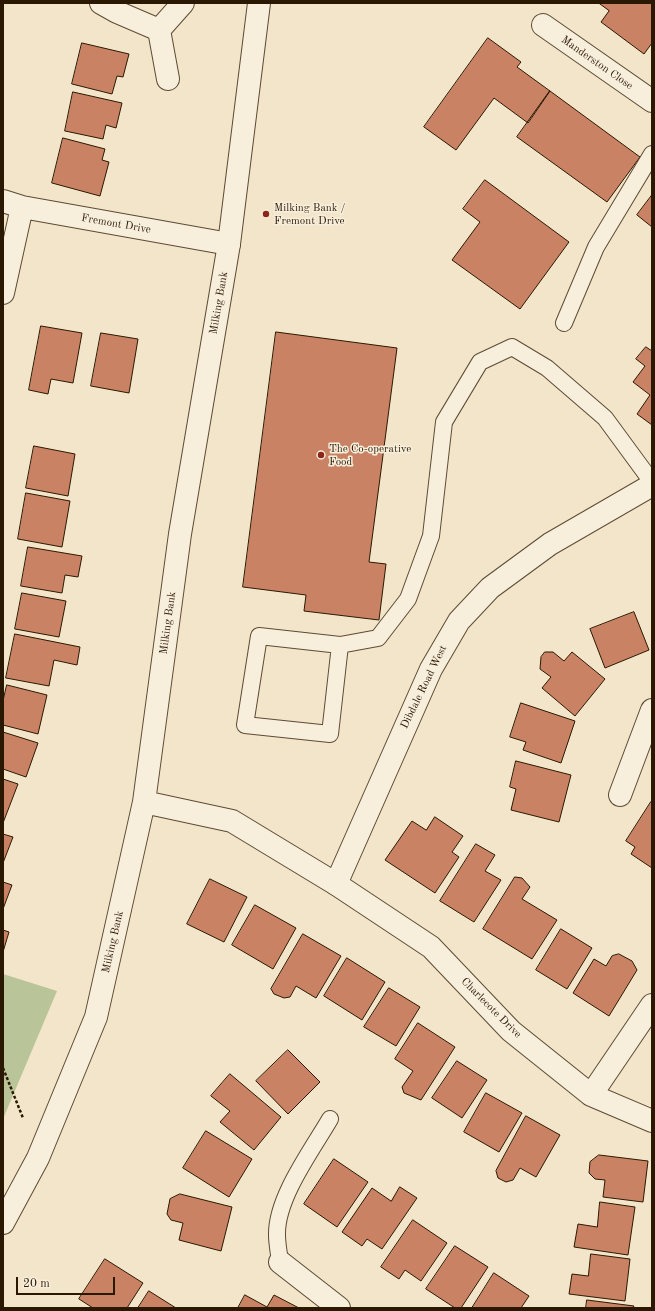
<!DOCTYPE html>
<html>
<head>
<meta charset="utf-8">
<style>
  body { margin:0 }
  #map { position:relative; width:655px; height:1311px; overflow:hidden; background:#f2e5c9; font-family:"Old Standard TT",serif }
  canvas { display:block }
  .frame { position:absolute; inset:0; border:4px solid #2b1802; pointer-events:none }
  .scale { position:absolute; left:16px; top:1277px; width:99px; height:18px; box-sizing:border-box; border:2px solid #2b1802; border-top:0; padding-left:5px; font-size:12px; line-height:14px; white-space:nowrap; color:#2b1802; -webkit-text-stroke:3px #f7eedc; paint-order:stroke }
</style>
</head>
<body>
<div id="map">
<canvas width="655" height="1311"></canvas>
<div class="frame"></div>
<div class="scale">20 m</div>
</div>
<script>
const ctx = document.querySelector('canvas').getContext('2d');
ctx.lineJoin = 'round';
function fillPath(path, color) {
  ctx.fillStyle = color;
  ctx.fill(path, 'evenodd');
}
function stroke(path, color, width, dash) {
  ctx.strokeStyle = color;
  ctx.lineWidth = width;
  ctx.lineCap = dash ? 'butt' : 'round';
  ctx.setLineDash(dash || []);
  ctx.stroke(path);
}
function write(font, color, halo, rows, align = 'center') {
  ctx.font = font + ' "Old Standard TT",serif';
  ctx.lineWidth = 3;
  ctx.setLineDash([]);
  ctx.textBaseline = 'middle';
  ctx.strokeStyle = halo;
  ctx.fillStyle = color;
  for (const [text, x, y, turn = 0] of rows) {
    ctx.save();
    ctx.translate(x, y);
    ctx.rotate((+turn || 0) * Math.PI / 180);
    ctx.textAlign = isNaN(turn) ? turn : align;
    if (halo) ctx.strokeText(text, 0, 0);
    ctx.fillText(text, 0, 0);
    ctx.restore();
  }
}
fillPath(new Path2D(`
  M 3,974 L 57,991 L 3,1119 Z`), '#b9c598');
const building = new Path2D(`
  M 599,3 L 652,3 L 652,43 L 644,54 L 601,22 L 609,11 Z
  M 488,38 L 521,62 L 517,67 L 550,91 L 528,123 L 494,98 L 456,150 L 424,127 Z
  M 82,43 L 129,54 L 123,77 L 117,76 L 112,94 L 72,84 Z
  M 550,91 L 640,157 L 607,202 L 517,137 Z
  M 73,92 L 122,103 L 116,128 L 106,125 L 103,139 L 65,131 Z
  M 63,138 L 105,149 L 102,160 L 109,162 L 100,196 L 52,183 Z
  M 485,180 L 569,242 L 520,309 L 452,260 L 480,222 L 463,209 Z
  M 652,195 L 652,227 L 637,215 Z
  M 41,326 L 82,333 L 73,383 L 51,379 L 48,394 L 29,390 Z
  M 276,332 L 397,348 L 369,562 L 386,564 L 379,620 L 304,611 L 306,595 L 243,587 Z
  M 101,333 L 138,339 L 129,393 L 91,386 Z
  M 646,347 L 652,351 L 652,425 L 637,414 L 650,395 L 633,382 L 645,366 L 636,359 Z
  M 34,446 L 75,454 L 68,496 L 26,488 Z
  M 26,493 L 70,501 L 62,547 L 18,539 Z
  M 28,547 L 82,556 L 78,577 L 65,575 L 62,593 L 21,586 Z
  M 22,593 L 66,601 L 59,637 L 15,629 Z
  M 634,612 L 649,650 L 605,668 L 590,629 Z
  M 15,634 L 80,647 L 77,665 L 54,660 L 49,686 L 6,678 Z
  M 545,652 L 553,652 L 564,661 L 572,652 L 605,679 L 575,716 L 542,688 L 551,677 L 540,669 L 541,657 Z
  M 7,685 L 47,695 L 38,734 L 3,725 L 3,701 Z
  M 521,703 L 575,721 L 561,763 L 523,750 L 526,742 L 510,737 Z
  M 3,732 L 38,743 L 26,777 L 3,769 Z
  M 516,761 L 571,775 L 559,822 L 511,810 L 516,789 L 510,787 Z
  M 3,779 L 18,784 L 3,823 Z
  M 651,802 L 652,803 L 652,868 L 631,854 L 635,847 L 626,841 Z
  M 435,817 L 463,836 L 452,852 L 459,857 L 435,893 L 385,860 L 412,821 L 426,830 Z
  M 3,834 L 13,837 L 3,863 Z
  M 476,844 L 495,855 L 485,871 L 501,880 L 474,922 L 440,901 Z
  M 515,877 L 522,878 L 530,887 L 522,899 L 557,920 L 532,959 L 483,929 Z
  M 210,879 L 247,897 L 224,942 L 187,924 Z
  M 3,882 L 12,885 L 3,909 Z
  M 255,905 L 296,928 L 273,969 L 232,945 Z
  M 561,929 L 592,948 L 567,989 L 536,970 Z
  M 3,930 L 9,932 L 3,952 Z
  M 303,934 L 341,956 L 316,998 L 296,986 L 290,997 L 284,998 L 274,994 L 271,989 Z
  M 619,954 L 632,961 L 637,970 L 609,1016 L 573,993 L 594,959 L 606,966 L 612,956 Z
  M 347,958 L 385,982 L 362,1020 L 324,996 Z
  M 389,988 L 420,1007 L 396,1046 L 364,1027 Z
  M 418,1023 L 455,1047 L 421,1100 L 404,1093 L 402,1087 L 413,1071 L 395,1059 Z
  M 288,1050 L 320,1082 L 288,1114 L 256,1081 Z
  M 457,1061 L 487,1080 L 462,1118 L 432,1098 Z
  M 230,1074 L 281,1117 L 254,1150 L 220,1122 L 230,1111 L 211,1096 Z
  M 486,1093 L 522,1113 L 499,1152 L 464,1132 Z
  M 526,1116 L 560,1135 L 536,1177 L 520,1168 L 513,1180 L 506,1182 L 498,1178 L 496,1171 Z
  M 206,1131 L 252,1159 L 229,1197 L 183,1168 Z
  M 599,1155 L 648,1161 L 643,1202 L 603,1197 L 605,1180 L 595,1179 L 589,1173 L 590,1162 Z
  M 334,1159 L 368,1182 L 337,1227 L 304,1204 Z
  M 400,1187 L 417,1198 L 382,1249 L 367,1239 L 362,1246 L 342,1232 L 372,1188 L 391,1201 Z
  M 180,1194 L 232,1207 L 221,1251 L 179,1240 L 183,1223 L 171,1220 L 167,1214 L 170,1199 Z
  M 600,1202 L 635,1207 L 628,1255 L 574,1247 L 578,1224 L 597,1227 Z
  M 413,1220 L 447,1243 L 421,1281 L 405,1270 L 399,1279 L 381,1267 Z
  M 455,1246 L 488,1267 L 461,1308 L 455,1308 L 426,1289 Z
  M 591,1254 L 630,1259 L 625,1301 L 569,1294 L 572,1274 L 588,1276 Z
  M 105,1259 L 143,1283 L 127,1308 L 93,1308 L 79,1299 Z
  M 494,1273 L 529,1296 L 521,1308 L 472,1308 Z
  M 149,1291 L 176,1308 L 138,1308 Z
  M 245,1295 L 267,1307 L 274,1295 L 299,1308 L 238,1308 Z
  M 587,1300 L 634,1306 L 633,1308 L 586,1308 Z`);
fillPath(building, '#c98263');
stroke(building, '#2b1802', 1);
const service = new Path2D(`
  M 564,323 L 596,247 L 652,154
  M 340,645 L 330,734 L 245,725 L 259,636 L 340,645 L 378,638 L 408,599 L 431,536 L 444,422 L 480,362 L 512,347 L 547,368 L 605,418 L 652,482
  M 280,1262 C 279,1253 277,1244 277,1235 C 276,1198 312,1150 330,1119`);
const minor = new Path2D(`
  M 101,3 L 117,12 L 159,30
  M 543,25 L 652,101
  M 168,79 L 159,30 L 183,3
  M 3,201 L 22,207 L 229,244
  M 3,293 L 22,207
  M 620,795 L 652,710
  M 336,884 L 431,947 L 511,1031 L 591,1095 L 652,1121
  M 591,1095 L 652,1005
  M 280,1262 L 339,1308`);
const tertiary = new Path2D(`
  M 144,802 L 232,821 L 336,884 L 431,669 L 459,621 L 490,588 L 550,544 L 652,485
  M 3,1223 L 38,1158 L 96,1017 L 144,802 L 180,534 L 229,244 L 259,3`);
stroke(service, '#5d4b34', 18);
stroke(minor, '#5d4b34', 24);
stroke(tertiary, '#5d4b34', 24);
stroke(new Path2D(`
  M 3,1068 L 23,1118`), '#2b1802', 2.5, [3, 2]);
stroke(service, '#f7eedc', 16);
stroke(minor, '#f7eedc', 22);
stroke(tertiary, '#f7eedc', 22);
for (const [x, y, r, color] of [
  [266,214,4,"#8f2418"],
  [321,455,4,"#8f2418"]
]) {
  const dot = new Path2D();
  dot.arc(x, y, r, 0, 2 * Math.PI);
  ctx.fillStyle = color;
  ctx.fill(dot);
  stroke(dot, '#f7eedc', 1.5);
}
write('11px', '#2b1802', '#f7eedc', [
  ["Manderston Close",597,63,35],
  ["Fremont Drive",116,224,10],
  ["Milking Bank",219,303,-80],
  ["Milking Bank",168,623,-82],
  ["Dibdale Road West",424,687,-64],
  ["Milking Bank",113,942,-77],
  ["Charlecote Drive",491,1008,45]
]);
write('11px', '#2b1802', '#f7eedc', [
  ["Milking Bank /",274,208],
  ["Fremont Drive",274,221],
  ["The Co-operative",329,449],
  ["Food",329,462]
], 'left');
</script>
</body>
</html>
